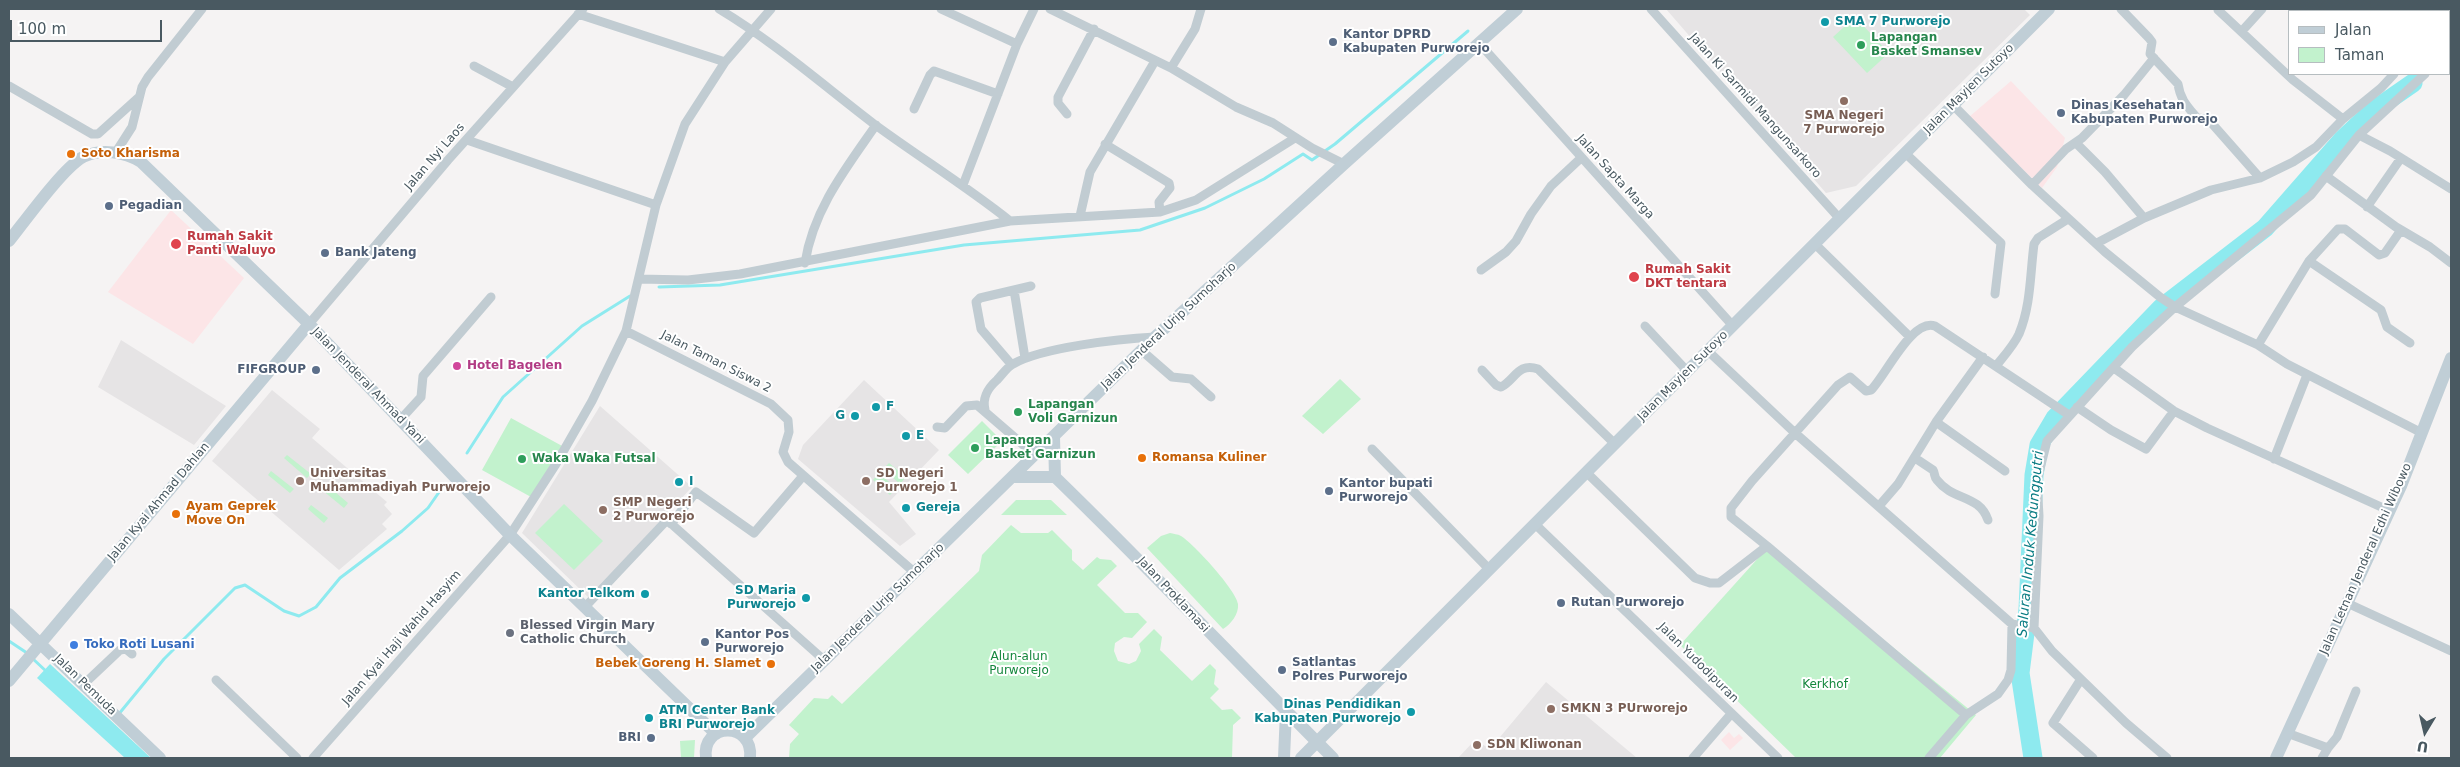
<!DOCTYPE html>
<html>
<head>
<meta charset="utf-8">
<style>
  body { margin:0 }
  #map { position:relative; width:2460px; height:767px; overflow:hidden; background:#f5f3f3; font-family:"DejaVu Sans",sans-serif }
  canvas { display:block }
  .frame { position:absolute; inset:0; border:10px solid #495961; pointer-events:none }
  .legend { position:absolute; left:2288px; top:10px; width:162px; height:65px; box-sizing:border-box; background:#fff; border:1px solid #b6bdc0; margin:0; padding:6px 9px; list-style:none; font-size:15px; color:#495961 }
  .legend li { display:flex; align-items:center; gap:10px; height:25px }
  .legend b { width:25px; border:1px solid #b6bdc0 }
  .north { position:absolute; left:2400px; top:707px; width:50px; height:50px; -webkit-text-stroke:4px #fff; paint-order:stroke; rotate:189deg; font-size:14px; font-weight:700; line-height:20px; text-align:center; color:#495961 }
  .north::after { content:''; display:block; margin:auto; width:18px; height:22px; background:#495961; clip-path:polygon(50% 0,100% 100%,50% 72%,0 100%) }
  .scale { position:absolute; left:10px; top:20px; width:152px; height:22px; box-sizing:border-box; border:2px solid #495961; border-top:0; padding-left:6px; font-size:15px; line-height:18px; white-space:nowrap; color:#495961; -webkit-text-stroke:4px #fff; paint-order:stroke }
</style>
</head>
<body>
<div id="map">
<canvas width="2460" height="767"></canvas>
<div class="frame"></div>
<ul class="legend">
<li><b style="height:6px;background:#c0ced6"></b>Jalan</li>
<li><b style="height:14px;background:#c2f2cd"></b>Taman</li>
</ul>
<div class="north">U</div>
<div class="scale">100 m</div>
</div>
<script>
const ctx = document.querySelector('canvas').getContext('2d');
ctx.lineJoin = 'round';
function fillPath(path, color) {
  ctx.fillStyle = color;
  ctx.fill(path, 'evenodd');
}
function stroke(path, color, width, dash) {
  ctx.strokeStyle = color;
  ctx.lineWidth = width;
  ctx.lineCap = dash ? 'butt' : 'round';
  ctx.setLineDash(dash || []);
  ctx.stroke(path);
}
function write(font, color, halo, rows, align = 'center') {
  ctx.font = font + ' "DejaVu Sans",sans-serif';
  ctx.lineWidth = 4;
  ctx.setLineDash([]);
  ctx.textBaseline = 'middle';
  ctx.strokeStyle = halo;
  ctx.fillStyle = color;
  for (const [text, x, y, turn = 0] of rows) {
    ctx.save();
    ctx.translate(x, y);
    ctx.rotate((+turn || 0) * Math.PI / 180);
    ctx.textAlign = isNaN(turn) ? turn : align;
    if (halo) ctx.strokeText(text, 0, 0);
    ctx.fillText(text, 0, 0);
    ctx.restore();
  }
}
fillPath(new Path2D(`
  M 1666,9 L 2024,9 L 2030,15 L 1856,186 L 1826,193 Z
  M 121,340 L 226,406 L 194,445 L 98,387 Z
  M 864,380 L 939,450 L 889,502 L 916,534 L 900,546 L 798,459 L 803,445 Z
  M 272,390 L 320,429 L 312,438 L 387,502 L 384,505 L 392,514 L 382,524 L 387,529 L 339,570 L 212,461 Z
  M 600,406 L 692,487 L 589,598 L 522,533 Z
  M 1546,682 L 1637,758 L 1458,758 L 1475,740 L 1490,749 Z`), '#e6e4e5');
fillPath(new Path2D(`
  M 2011,81 L 2065,138 L 2057,167 L 2042,188 L 1969,117 Z
  M 171,210 L 244,278 L 193,344 L 108,292 Z
  M 1729,732 L 1734,738 L 1739,734 L 1743,738 L 1730,750 L 1721,740 Z`), '#fce5e7');
fillPath(new Path2D(`
  M 1855,17 L 1889,53 L 1867,73 L 1833,37 Z
  M 1340,379 L 1361,399 L 1323,434 L 1302,416 Z
  M 511,418 L 564,447 L 531,497 L 482,470 Z
  M 982,421 L 1002,441 L 968,474 L 948,455 Z
  M 287,455 L 311,474 L 307,478 L 284,458 Z
  M 889,463 L 906,477 L 900,484 L 883,469 Z
  M 271,471 L 294,489 L 290,493 L 268,475 Z
  M 879,473 L 896,488 L 890,495 L 873,480 Z
  M 327,485 L 348,503 L 344,508 L 322,490 Z
  M 1016,500 L 1051,500 L 1067,515 L 1001,515 Z
  M 564,504 L 603,541 L 574,570 L 535,533 Z
  M 311,505 L 328,518 L 324,523 L 308,509 Z
  M 1011,525 L 1021,533 L 1048,533 L 1052,530 L 1072,550 L 1072,560 L 1083,570 L 1097,557 L 1100,559 L 1111,560 L 1117,566 L 1097,585 L 1125,613 L 1138,613 L 1147,622 L 1132,638 L 1124,637 L 1115,643 L 1114,651 L 1118,661 L 1129,664 L 1136,661 L 1141,651 L 1139,644 L 1154,629 L 1162,637 L 1160,650 L 1192,681 L 1210,664 L 1216,670 L 1214,684 L 1219,689 L 1210,698 L 1222,710 L 1232,709 L 1241,718 L 1233,725 L 1232,758 L 789,758 L 790,744 L 799,734 L 789,725 L 814,698 L 828,699 L 832,695 L 842,704 L 979,571 L 982,555 Z
  M 1170,533 C 1173,534 1178,534 1181,536 C 1193,543 1237,591 1238,604 C 1239,614 1231,624 1223,629 L 1147,548 L 1161,536 Z
  M 1769,546 L 1976,715 L 1940,758 L 1796,758 L 1680,645 Z
  M 695,740 L 694,758 L 681,758 L 680,741 Z`), '#c2f2cd');
fillPath(new Path2D(`
  M 50,664 L 151,758 L 125,758 L 37,678 Z`), '#8eeaef');
stroke(new Path2D(`
  M 659,287 L 720,285 L 964,245 L 1140,230 L 1205,208 L 1264,179 L 1303,154 L 1312,160 L 1335,144 L 1468,31
  M 467,453 L 503,397 L 582,326 L 630,296
  M 9,641 L 27,653
  M 32,658 L 47,672
  M 118,715 L 164,659 L 235,588 L 245,585 L 284,611 L 299,616 L 316,607 L 340,578 L 402,531 L 428,508 L 444,485`), '#8eeaef', 3);
stroke(new Path2D(`
  M 2449,24 L 2451,21
  M 2033,758 L 2020,673 L 2028,609 L 2034,475 L 2039,445 L 2055,418 L 2161,308 L 2265,228 L 2342,140 L 2374,110 L 2413,83`), '#8eeaef', 19);
stroke(new Path2D(`
  M 719,9 C 774,42 823,85 874,124 C 919,157 966,186 1010,221
  M 941,9 L 1017,44 L 1034,9
  M 1050,9 L 1171,68 L 1236,107 L 1273,123 L 1312,148 L 1344,164
  M 1651,9 L 1840,219
  M 2121,9 L 2149,38 L 2152,42 L 2150,54 L 2178,84 C 2180,99 2187,106 2197,118 L 2208,119 L 2260,178
  M 2361,9 L 2368,11
  M 2218,10 L 2293,80 L 2343,119
  M 2411,11 L 2413,9
  M 578,14 L 725,62
  M 2242,31 L 2262,9
  M 1479,43 L 1733,326
  M 2449,47 L 2451,44
  M 474,66 L 513,87
  M 1171,68 L 1195,29 L 1201,9
  M 9,86 L 92,134 L 98,134 L 139,97
  M 1953,105 L 2032,185 L 2105,252 L 2160,297 L 2175,307 L 2258,345 L 2287,364 L 2422,433
  M 914,109 L 930,75 L 934,71 L 998,94
  M 1067,114 L 1058,103 L 1058,97 L 1094,29
  M 2359,135 L 2390,151 L 2451,189
  M 467,140 L 656,205
  M 2076,143 L 2105,172 L 2144,218
  M 1105,144 L 1169,183 L 1170,188 L 1159,202 L 1160,212
  M 116,152 L 132,127 L 142,87 L 148,77 L 202,9
  M 1905,153 L 2001,243 L 1995,294
  M 2326,176 L 2396,227 L 2430,247 L 2451,263
  M 963,185 L 1017,44
  M 2032,185 L 2066,149 L 2082,138 L 2124,95 L 2154,58
  M 2367,207 L 2401,158
  M 1080,216 L 1090,172 L 1155,61
  M 2097,243 L 2144,218 L 2211,190 L 2260,178 L 2293,162 L 2316,147 L 2343,119 L 2381,88 L 2394,74
  M 1815,244 L 1910,337
  M 2309,261 L 2381,310 L 2387,327 L 2410,343
  M 805,263 C 813,210 846,168 876,125
  M 1481,270 L 1506,252 L 1516,241 L 1531,214 L 1551,186 L 1581,158
  M 639,279 L 688,280 L 740,274 L 1010,221 L 1160,212 L 1196,200 L 1295,138
  M 309,324 L 448,160 L 583,9
  M 1645,326 L 1688,372
  M 626,331 L 771,404 L 788,420 L 789,432 L 783,452 L 788,462 L 914,572
  M 2258,345 L 2309,261 L 2338,229 L 2345,229 L 2379,255 L 2385,253 L 2401,230
  M 1141,350 L 1172,377 L 1191,379 L 1211,397
  M 1708,351 L 1795,433 L 2012,624 L 2034,628 L 2052,651 L 2126,723 L 2167,758
  M 1025,358 L 1014,290 L 1031,286
  M 1011,364 L 981,329 L 976,302 L 980,298 L 1014,290
  M 1996,366 C 2004,356 2014,345 2019,334 C 2031,305 2030,275 2034,244 L 2038,238 L 2068,219
  M 2114,368 L 2174,411 L 2207,428 L 2390,511
  M 1482,370 L 1496,385 L 1501,387 C 1515,380 1518,362 1538,369 L 1615,444
  M 2077,407 L 2111,430 L 2146,449 L 2174,411
  M 985,410 C 982,397 988,388 997,380 C 1002,375 1007,367 1013,364 C 1043,347 1119,339 1155,337
  M 400,420 L 421,397 L 423,376 L 491,297
  M 1936,422 L 2005,471
  M 937,427 L 945,428 L 966,406 L 977,405 L 1035,455
  M 1372,449 L 1490,570
  M 1915,458 L 1933,470 C 1935,473 1934,477 1937,480 C 1953,501 1979,494 1988,520
  M 2274,459 L 2307,375
  M 1587,473 L 1695,578 L 1710,583 L 1719,583 L 1767,546 L 1966,715
  M 1879,506 L 1898,484 L 1936,422 L 1983,357
  M 671,524 L 696,492 L 754,533 L 803,476
  M 1535,524 L 1778,758
  M 1767,546 L 1731,517 L 1731,508 L 1752,481 L 1838,385 L 1850,377 L 1866,391 L 1871,390 C 1886,375 1912,318 1935,326 L 2069,415
  M 2347,603 L 2451,651
  M 585,607 L 667,520 L 824,660
  M 2034,628 L 2039,516 L 2037,481 L 2047,441 L 2132,347 L 2175,307 L 2311,195 L 2359,135 L 2425,74
  M 2081,679 L 2053,723 L 2093,758
  M 216,680 L 297,758
  M 84,684 L 120,650 L 126,649 L 132,654
  M 2287,733 L 2328,748 L 2322,758
  M 2328,748 L 2337,737 L 2356,691
  M 313,758 L 510,535 L 556,464 L 592,401 L 626,331 L 656,205 L 685,124 L 725,62 L 771,9
  M 1693,758 L 1731,714
  M 1929,758 L 1966,715 L 1998,694 L 2008,680 L 2011,670 L 2012,624`), '#c1ccd2', 9);
stroke(new Path2D(`
  M 9,241 C 25,221 63,168 83,157 C 101,148 125,152 141,162 L 309,324 L 510,535 L 716,734
  M 1054,437 L 1055,477 C 1150,569 1240,665 1333,758
  M 1014,477 L 1055,477
  M 9,614 L 160,758
  M 9,681 L 309,324
  M 745,738 L 1155,337 L 1344,164 L 1517,9
  M 706,758 C 701,722 754,721 750,758
  M 1284,758 L 1286,711
  M 1301,758 L 2049,9
  M 2276,758 L 2401,486 L 2451,358`), '#c0ced6', 12);
for (const [x, y, r, color] of [
  [1825,22,5,"#0f9aa8"],
  [1333,42,5,"#5c6f8a"],
  [1861,45,5,"#2e9e5b"],
  [1844,101,5,"#8d6e63"],
  [2061,113,5,"#5c6f8a"],
  [71,154,5,"#e8710a"],
  [109,206,5,"#5c6f8a"],
  [176,244,6,"#e0444e"],
  [325,253,5,"#5c6f8a"],
  [1634,277,6,"#e0444e"],
  [457,366,5,"#d1479c"],
  [316,370,5,"#5c6f8a"],
  [876,407,5,"#0f9aa8"],
  [1018,412,5,"#2e9e5b"],
  [855,416,5,"#0f9aa8"],
  [906,436,5,"#0f9aa8"],
  [975,448,5,"#2e9e5b"],
  [1142,458,5,"#e8710a"],
  [522,459,5,"#2e9e5b"],
  [300,481,5,"#8d6e63"],
  [866,481,5,"#8d6e63"],
  [679,482,5,"#0f9aa8"],
  [1329,491,5,"#5c6f8a"],
  [906,508,5,"#0f9aa8"],
  [603,510,5,"#8d6e63"],
  [176,514,5,"#e8710a"],
  [645,594,5,"#0f9aa8"],
  [806,598,5,"#0f9aa8"],
  [1561,603,5,"#5c6f8a"],
  [510,633,5,"#6b7280"],
  [705,642,5,"#5c6f8a"],
  [74,645,5,"#3f7fe0"],
  [771,664,5,"#e8710a"],
  [1282,670,5,"#5c6f8a"],
  [1551,709,5,"#8d6e63"],
  [1411,712,5,"#0f9aa8"],
  [649,718,5,"#0f9aa8"],
  [651,738,5,"#5c6f8a"],
  [1477,745,5,"#8d6e63"]
]) {
  const dot = new Path2D();
  dot.arc(x, y, r, 0, 2 * Math.PI);
  ctx.fillStyle = color;
  ctx.fill(dot);
  stroke(dot, '#fff', 2);
}
write('bold 12px', '#0d838f', '#fff', [
  ["SMA 7 Purworejo",1835,22],
  ["F",886,407],
  ["G",845,416,"right"],
  ["E",916,436],
  ["I",689,482],
  ["Gereja",916,508],
  ["SD Maria",796,591,"right"],
  ["Purworejo",796,605,"right"],
  ["Kantor Telkom",635,594,"right"],
  ["Dinas Pendidikan",1401,705,"right"],
  ["Kabupaten Purworejo",1401,719,"right"],
  ["ATM Center Bank",659,711],
  ["BRI Purworejo",659,725]
], 'left');
write('bold 12px', '#4e5e75', '#fff', [
  ["Kantor DPRD",1343,35],
  ["Kabupaten Purworejo",1343,49],
  ["Dinas Kesehatan",2071,106],
  ["Kabupaten Purworejo",2071,120],
  ["Pegadian",119,206],
  ["Bank Jateng",335,253],
  ["FIFGROUP",306,370,"right"],
  ["Kantor bupati",1339,484],
  ["Purworejo",1339,498],
  ["Rutan Purworejo",1571,603],
  ["Kantor Pos",715,635],
  ["Purworejo",715,649],
  ["Satlantas",1292,663],
  ["Polres Purworejo",1292,677],
  ["BRI",641,738,"right"]
], 'left');
write('bold 12px', '#27864d', '#fff', [
  ["Lapangan",1871,38],
  ["Basket Smansev",1871,52],
  ["Lapangan",1028,405],
  ["Voli Garnizun",1028,419],
  ["Lapangan",985,441],
  ["Basket Garnizun",985,455],
  ["Waka Waka Futsal",532,459]
], 'left');
write('12px', '#495961', '#fff', [
  ["Jalan Mayjen Sutoyo",1969,89,-45],
  ["Jalan Ki Sarmidi Mangunsarkoro",1755,106,48],
  ["Jalan Nyi Laos",435,157,-49],
  ["Jalan Sapta Marga",1615,177,48],
  ["Jalan Jenderal Urip Sumoharjo",1169,326,-43],
  ["Jalan Taman Siswa 2",716,362,27],
  ["Jalan Mayjen Sutoyo",1683,376,-45],
  ["Jalan Jenderal Ahmad Yani",368,386,46],
  ["Jalan Kyai Ahmad Dahlan",159,502,-50],
  ["Jalan Letnan Jenderal Edhi Wibowo",2366,559,-66],
  ["Jalan Proklamasi",1173,595,47],
  ["Jalan Jenderal Urip Sumoharjo",878,608,-44],
  ["Jalan Kyai Haji Wahid Hasyim",402,638,-49],
  ["Jalan Yudodipuran",1698,663,45],
  ["Jalan Pemuda",85,685,44]
]);
write('bold 12px', '#785e54', '#fff', [
  ["SMA Negeri",1844,116,"center"],
  ["7 Purworejo",1844,130,"center"],
  ["Universitas",310,474],
  ["Muhammadiyah Purworejo",310,488],
  ["SD Negeri",876,474],
  ["Purworejo 1",876,488],
  ["SMP Negeri",613,503],
  ["2 Purworejo",613,517],
  ["SMKN 3 PUrworejo",1561,709],
  ["SDN Kliwonan",1487,745]
], 'left');
write('bold 12px', '#c56008', '#fff', [
  ["Soto Kharisma",81,154],
  ["Romansa Kuliner",1152,458],
  ["Ayam Geprek",186,507],
  ["Move On",186,521],
  ["Bebek Goreng H. Slamet",761,664,"right"]
], 'left');
write('bold 12px', '#be3a42', '#fff', [
  ["Rumah Sakit",187,237],
  ["Panti Waluyo",187,251],
  ["Rumah Sakit",1645,270],
  ["DKT tentara",1645,284]
], 'left');
write('bold 12px', '#b23c85', '#fff', [
  ["Hotel Bagelen",467,366]
], 'left');
write('bold 12px', '#5b616d', '#fff', [
  ["Blessed Virgin Mary",520,626],
  ["Catholic Church",520,640]
], 'left');
write('bold 12px', '#366cbe', '#fff', [
  ["Toko Roti Lusani",84,645]
], 'left');
write('12px', '#15873d', '#fff', [
  ["Alun-alun",1019,657],
  ["Purworejo",1019,671],
  ["Kerkhof",1825,685]
]);
write('italic 14px', '#0b7d84', '#fff', [
  ["Saluran Induk Kedungputri",2031,544,-85]
]);
</script>
</body>
</html>
